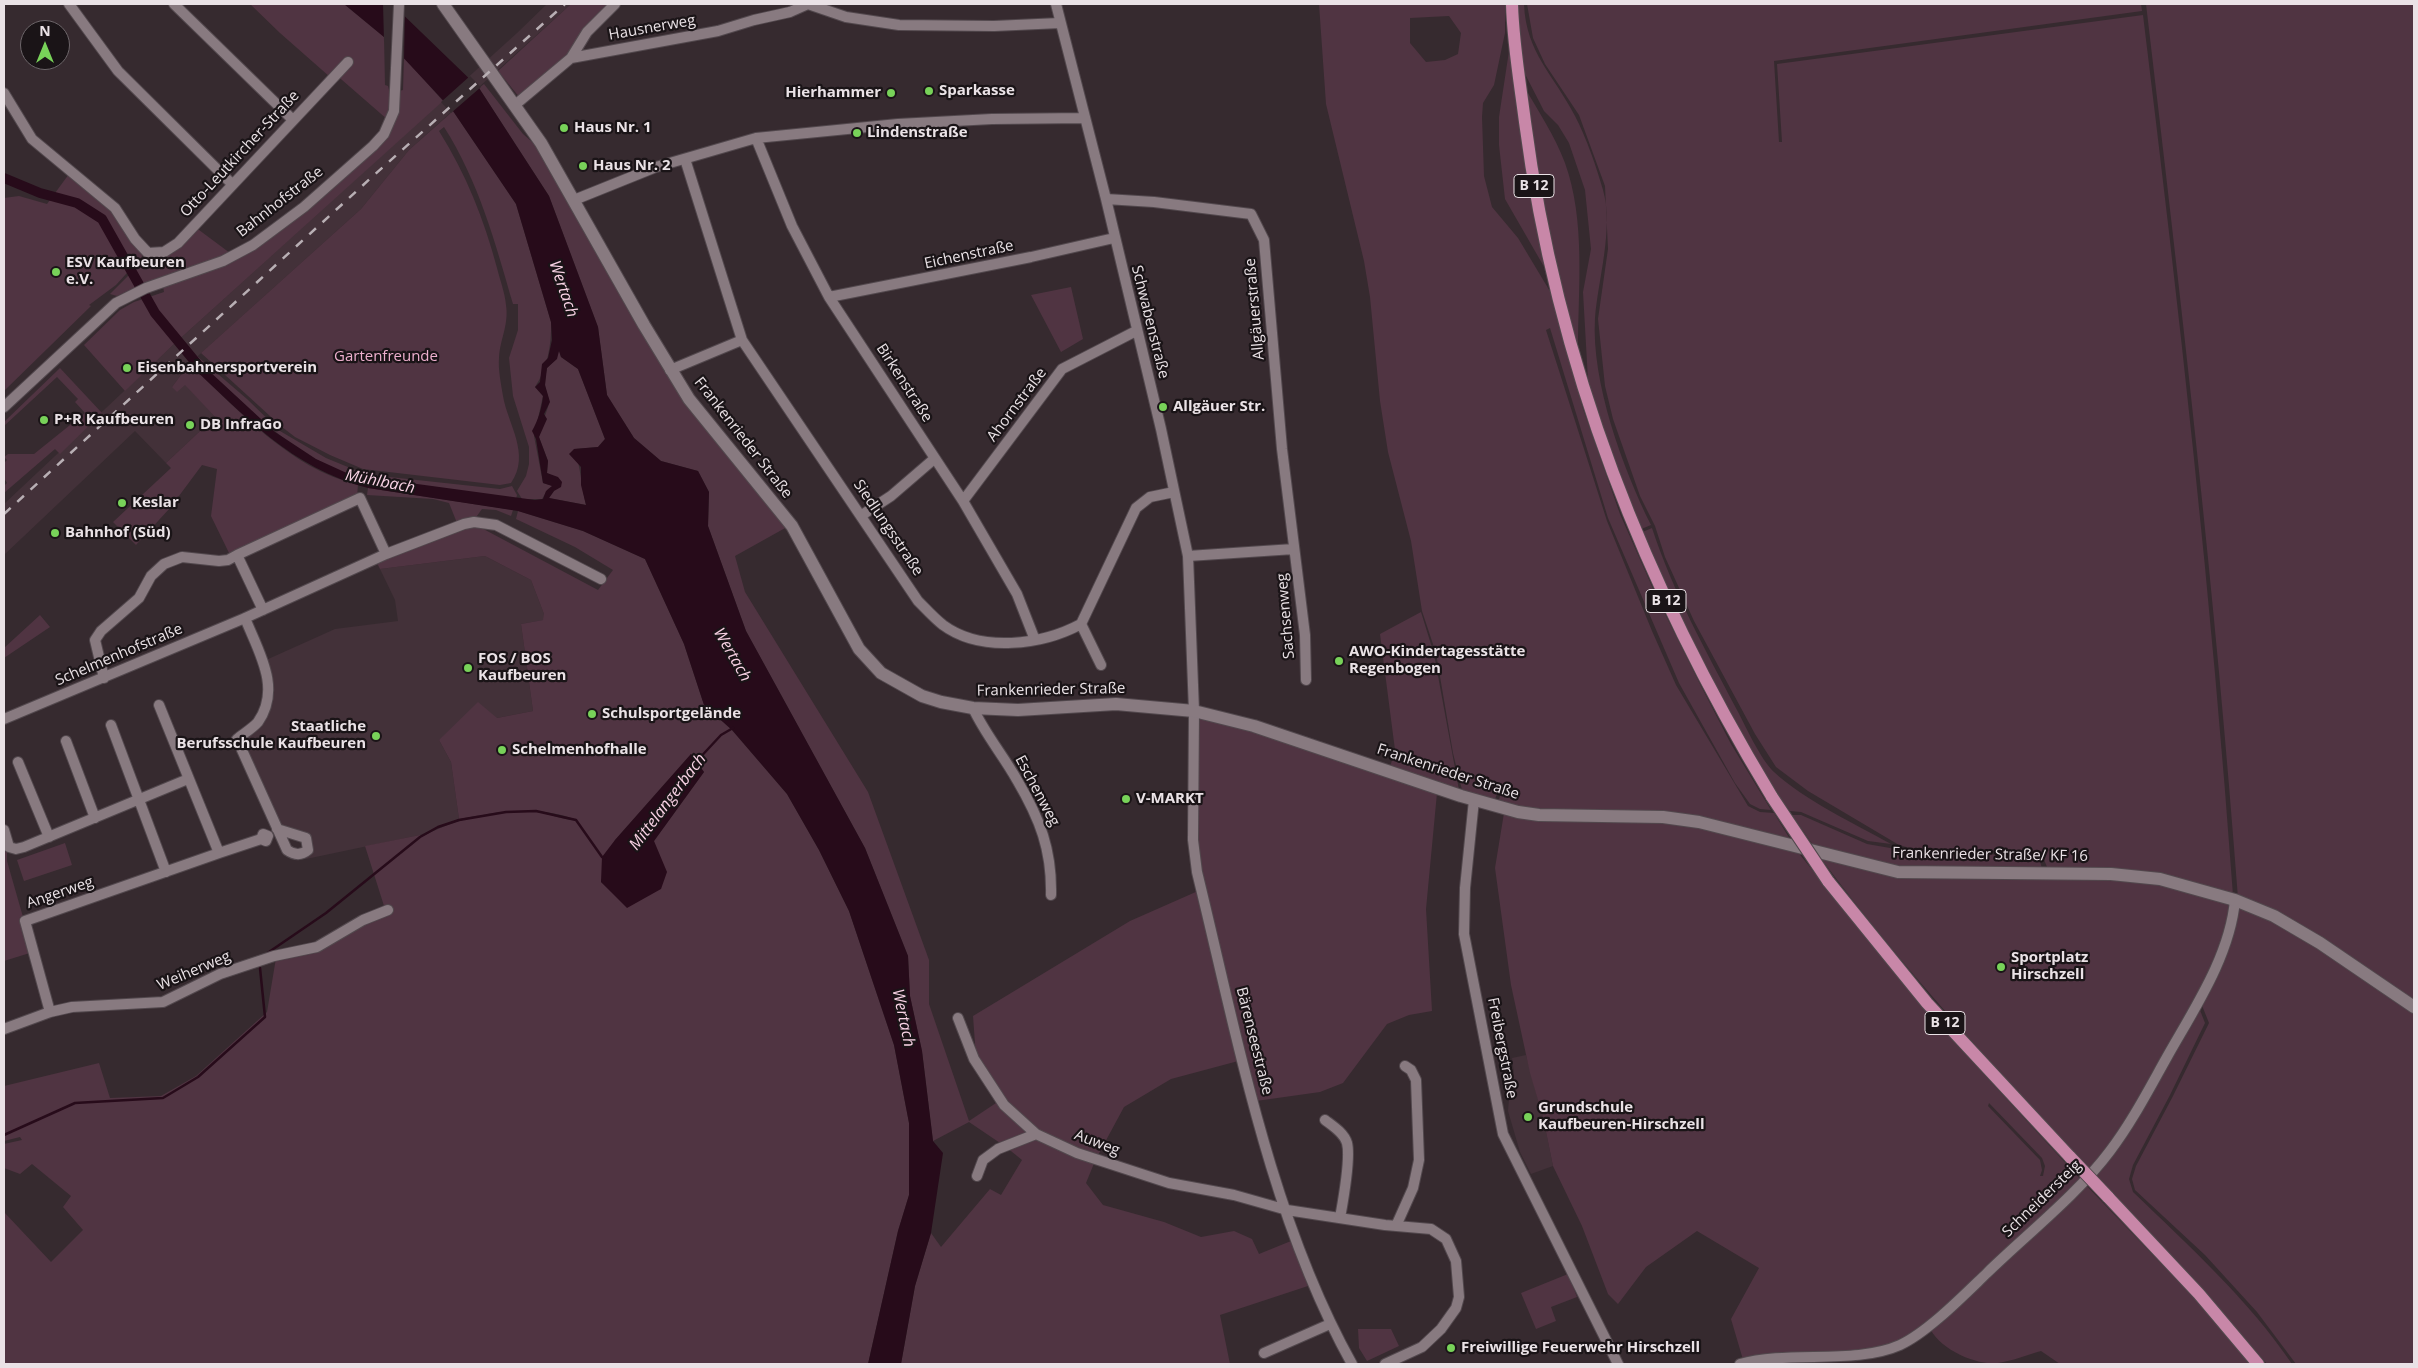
<!DOCTYPE html>
<html>
<head>
<meta charset="utf-8">
<style>
  body { margin:0 }
  #map { position:relative; width:2418px; height:1368px; overflow:hidden; background:#362a2f; font-family:"Open Sans",sans-serif }
  canvas { display:block }
  .frame { position:absolute; inset:0; border:5px solid #eae2e6; pointer-events:none }
  .north { position:absolute; left:20px; top:20px; width:50px; height:50px; box-sizing:border-box; background:#1a1417; border:1px solid #6d666a; border-radius:50%; rotate:0deg; font-size:14px; font-weight:700; line-height:20px; text-align:center; color:#eae2e6 }
  .north::after { content:''; display:block; margin:auto; width:18px; height:22px; background:#78d259; clip-path:polygon(50% 0,100% 100%,50% 72%,0 100%) }
</style>
</head>
<body>
<div id="map">
<canvas width="2418" height="1368"></canvas>
<div class="frame"></div>
<div class="north">N</div>
</div>
<script>
const ctx = document.querySelector('canvas').getContext('2d');
ctx.lineJoin = 'round';
function fillPath(path, color) {
  ctx.fillStyle = color;
  ctx.fill(path, 'evenodd');
}
function stroke(path, color, width, dash) {
  ctx.strokeStyle = color;
  ctx.lineWidth = width;
  ctx.lineCap = dash ? 'butt' : 'round';
  ctx.setLineDash(dash || []);
  ctx.stroke(path);
}
function write(font, color, halo, rows, align = 'center') {
  ctx.font = font + ' "Open Sans",sans-serif';
  ctx.lineWidth = 4.5;
  ctx.setLineDash([]);
  ctx.textBaseline = 'middle';
  ctx.strokeStyle = halo;
  ctx.fillStyle = color;
  for (const [text, x, y, turn = 0] of rows) {
    ctx.save();
    ctx.translate(x, y);
    ctx.rotate((+turn || 0) * Math.PI / 180);
    ctx.textAlign = isNaN(turn) ? turn : align;
    if (halo) ctx.strokeText(text, 0, 0);
    ctx.fillText(text, 0, 0);
    ctx.restore();
  }
}
fillPath(new Path2D(`
  M 547,4 L 571,4 L 409,150 L 361,209 L 189,364 L 172,387 L 185,384 L 215,417 L 166,463 L 135,431 L 4,555 L 4,504 L 173,345 L 517,33 Z
  M 485,556 L 531,580 L 544,614 L 544,620 L 521,624 L 533,711 L 497,718 L 439,740 L 451,762 L 459,819 L 420,835 L 306,859 L 304,854 L 310,844 L 280,828 L 240,741 L 269,706 L 266,660 L 335,629 L 398,621 L 395,600 L 380,569 Z
  M 1526,1055 L 1543,1116 L 1553,1166 L 1531,1174 L 1520,1152 L 1508,1111 L 1510,1086 L 1514,1073 L 1512,1058 Z`), '#433139');
fillPath(new Path2D(`
  M 250,4 L 344,4 L 384,37 L 385,85 L 388,86 L 389,90 L 392,90 L 388,120 L 334,73 L 330,77 L 280,33 Z
  M 571,4 L 612,4 L 569,56 L 520,98 L 498,71 Z
  M 1319,4 L 1505,4 L 1505,33 L 1494,85 L 1483,103 L 1482,117 L 1484,176 L 1492,207 L 1518,238 L 1554,298 L 1583,409 L 1620,514 L 1658,600 L 1701,686 L 1731,744 L 1771,810 L 1760,809 L 1750,804 L 1735,783 L 1679,683 L 1608,518 L 1550,328 L 1546,330 L 1607,521 L 1652,631 L 1676,685 L 1748,806 L 1760,812 L 1774,813 L 1793,844 L 1700,818 L 1539,812 L 1498,803 L 1503,786 L 1501,783 L 1494,802 L 1462,790 L 1453,753 L 1436,653 L 1422,611 L 1411,541 L 1388,452 L 1380,401 L 1370,297 L 1364,261 L 1326,104 ZM 1449,16 L 1461,33 L 1458,54 L 1445,60 L 1426,62 L 1410,43 L 1410,18 Z
  M 1516,4 L 1524,4 C 1526,53 1554,75 1575,116 C 1587,139 1596,166 1603,190 C 1614,228 1598,280 1595,318 C 1591,382 1623,469 1651,525 L 1639,530 L 1590,392 L 1588,380 L 1583,292 L 1591,249 L 1585,190 L 1569,143 L 1558,125 L 1544,111 L 1524,72 Z
  M 1527,4 L 2141,4 L 2142,11 L 1774,61 L 1779,142 L 1782,142 L 1777,64 L 2143,15 C 2179,308 2212,601 2233,895 L 2202,885 L 2049,872 L 2043,857 L 2033,850 L 1953,852 L 1921,851 L 1899,845 L 1808,791 L 1776,767 L 1755,734 L 1694,621 L 1665,557 L 1655,526 L 1640,496 L 1613,419 L 1605,386 L 1598,319 L 1608,249 L 1605,186 L 1579,115 L 1545,64 L 1533,38 Z
  M 2146,4 L 2414,4 L 2414,1004 L 2238,898 C 2216,599 2181,301 2146,4 Z
  M 1509,51 L 1511,51 L 1545,263 L 1543,265 L 1505,199 L 1499,145 L 1499,117 Z
  M 404,57 L 443,101 L 173,345 L 125,391 L 84,345 L 120,310 L 134,302 L 164,292 L 163,286 L 224,264 L 375,148 L 399,91 L 403,90 Z
  M 484,84 L 523,134 L 538,147 L 630,310 L 787,527 L 735,556 L 745,592 L 868,792 L 929,960 L 929,1004 L 969,1121 L 999,1101 L 1033,1133 L 1003,1145 L 969,1122 L 933,1141 L 922,1051 L 910,996 L 908,956 L 865,848 L 746,631 L 708,526 L 709,492 L 698,471 L 661,461 L 634,438 L 607,395 L 598,327 L 549,196 L 479,88 Z
  M 1524,86 C 1538,111 1555,136 1565,163 C 1586,221 1578,290 1578,350 L 1553,256 Z
  M 453,111 L 516,204 L 551,322 C 552,344 547,369 535,387 L 543,396 L 534,436 L 543,483 L 553,486 L 548,489 L 542,499 L 522,499 L 517,491 L 526,476 L 529,464 L 529,447 L 513,396 L 509,358 L 518,330 L 518,304 L 513,304 C 495,242 479,182 444,127 L 439,131 C 466,174 484,219 497,268 C 500,280 505,293 506,305 C 509,325 500,339 499,358 C 498,369 501,384 503,396 C 508,425 531,454 511,483 L 500,485 L 363,469 L 330,455 L 295,437 L 282,427 L 201,353 L 361,209 L 409,150 Z
  M 69,174 L 113,210 L 145,253 L 116,285 L 89,305 L 91,306 L 4,391 L 4,198 L 19,196 L 47,204 Z
  M 195,227 L 230,253 L 155,279 L 117,296 L 110,294 L 149,255 L 165,254 Z
  M 1071,287 L 1083,339 L 1061,352 L 1031,295 Z
  M 559,350 L 561,357 L 578,369 L 605,439 L 598,447 L 574,449 C 581,467 581,485 586,505 L 549,498 L 554,491 L 550,475 L 547,473 L 548,461 L 539,437 C 541,427 545,416 548,407 C 551,398 545,392 545,384 C 545,379 546,373 547,368 L 554,361 Z
  M 197,356 L 247,399 L 280,431 L 326,458 L 360,472 L 360,476 C 303,468 236,396 195,358 Z
  M 189,364 C 239,410 289,468 358,485 L 357,496 L 230,555 L 211,516 L 217,469 L 202,465 L 170,508 L 136,545 L 113,522 L 171,468 L 166,463 L 215,417 L 185,385 L 177,392 L 172,387 Z
  M 60,368 L 102,413 L 60,454 L 55,449 L 4,493 L 4,486 L 7,483 L 4,478 L 4,463 L 7,460 L 4,457 L 8,454 L 34,454 L 85,413 L 75,402 L 78,399 L 57,377 L 4,426 L 4,422 Z
  M 371,475 L 500,489 L 512,486 L 517,495 L 516,499 L 370,478 Z
  M 368,488 L 513,510 L 511,516 L 496,510 L 482,509 L 474,520 L 457,523 L 449,503 L 433,499 L 367,495 Z
  M 518,511 L 583,531 L 645,559 L 684,644 L 704,705 L 732,730 L 787,794 L 819,850 L 849,911 L 894,1045 L 909,1123 L 909,1195 L 898,1231 L 868,1364 L 4,1364 L 4,1212 L 51,1262 L 83,1230 L 63,1207 L 71,1196 L 32,1164 L 20,1174 L 4,1168 L 4,1144 L 22,1140 L 20,1137 L 4,1141 L 4,1086 L 99,1063 L 110,1098 L 161,1096 L 196,1076 L 267,1012 L 276,958 L 318,949 L 385,909 L 365,846 L 420,835 L 421,837 C 455,819 497,808 536,812 C 549,813 564,821 577,820 C 538,805 499,812 459,819 L 451,762 L 439,740 L 478,702 L 497,718 L 533,711 L 521,624 L 543,620 L 544,614 L 531,580 L 485,556 L 380,569 L 376,561 L 474,524 L 598,590 L 613,570 L 575,547 L 516,519 ZM 691,754 L 704,772 L 654,841 L 613,893 L 601,882 L 615,840 Z
  M 1652,528 C 1673,592 1706,651 1737,710 C 1746,727 1761,760 1774,772 C 1804,800 1855,824 1891,844 L 1868,841 L 1801,812 L 1790,811 L 1777,794 L 1712,682 L 1640,533 Z
  M 1421,612 L 1434,654 L 1459,790 L 1390,767 L 1395,750 L 1380,634 Z
  M 40,615 L 50,627 L 4,658 L 4,648 Z
  M 1195,715 L 1253,730 L 1437,793 L 1426,909 L 1432,1011 L 1409,1015 L 1387,1024 L 1343,1083 L 1320,1092 L 1256,1101 L 1204,889 L 1196,840 Z
  M 1504,813 L 1699,825 L 1797,851 L 1923,1008 L 2081,1180 L 1920,1332 L 1880,1352 L 1744,1363 L 1731,1319 L 1759,1268 L 1697,1231 L 1646,1267 L 1618,1304 L 1608,1294 L 1582,1226 L 1553,1166 L 1543,1117 L 1530,1073 L 1511,985 L 1495,868 ZM 1989,1103 L 2042,1158 L 2045,1166 L 2043,1176 L 2040,1176 L 2042,1170 L 2040,1160 L 1988,1106 Z
  M 1792,815 L 1801,815 L 1867,844 L 1919,853 L 1953,855 L 2032,854 L 2040,861 L 2042,869 L 1898,869 L 1815,848 Z
  M 4,837 L 7,847 L 7,861 L 33,952 L 4,961 Z
  M 65,843 L 72,865 L 24,881 L 17,860 Z
  M 1820,857 L 1898,875 L 2111,877 L 2159,883 L 2230,902 L 2230,914 L 2220,947 L 2195,999 L 2134,1109 L 2090,1170 C 1996,1069 1902,968 1820,857 Z
  M 1198,891 L 1242,1060 L 1171,1079 L 1124,1107 L 1097,1157 L 1038,1131 L 1005,1104 L 976,1057 L 973,1016 L 1130,921 Z
  M 2239,905 L 2273,919 L 2414,1010 L 2414,1364 L 2296,1364 L 2257,1312 L 2205,1255 L 2135,1190 L 2132,1179 L 2136,1166 L 2173,1096 L 2209,1023 L 2201,1003 Z
  M 2198,1005 L 2205,1023 L 2170,1095 L 2133,1165 L 2129,1179 L 2133,1192 C 2189,1246 2248,1299 2292,1364 L 2267,1364 L 2203,1290 L 2094,1174 Z
  M 1036,1136 L 1095,1161 L 1086,1183 L 1103,1205 L 1164,1222 L 1201,1237 L 1234,1231 L 1252,1239 L 1259,1254 L 1291,1241 L 1308,1286 L 1220,1315 L 1230,1364 L 901,1364 L 915,1286 L 931,1233 L 941,1247 L 990,1189 L 1001,1195 L 1022,1160 L 1006,1147 Z
  M 2084,1183 L 2195,1299 L 2251,1364 L 2060,1364 L 2041,1351 C 2027,1355 2012,1361 1998,1363 C 1976,1366 1937,1348 1929,1326 Z
  M 1568,1274 L 1577,1297 L 1551,1307 L 1556,1321 L 1536,1329 L 1521,1293 Z
  M 1358,1329 L 1391,1329 L 1399,1346 L 1367,1361 L 1359,1348 Z`), '#503442');
fillPath(new Path2D(`
  M 344,4 L 392,4 L 479,88 L 549,196 L 598,327 L 607,395 L 634,438 L 661,461 L 698,471 L 709,492 L 708,526 L 746,631 L 865,848 L 908,956 L 910,996 L 922,1051 L 933,1141 L 943,1153 L 931,1233 L 915,1286 L 901,1364 L 868,1364 L 898,1231 L 909,1195 L 909,1123 L 894,1045 L 849,911 L 819,850 L 787,794 L 732,730 L 704,705 L 684,644 L 645,559 L 583,531 L 518,511 L 368,488 C 291,468 245,416 189,364 L 195,358 L 275,432 L 316,459 L 351,475 L 535,500 L 543,499 L 546,491 L 552,486 L 543,483 L 536,439 L 532,431 C 538,421 542,407 543,396 L 535,387 L 540,382 L 542,364 L 548,358 L 552,340 L 551,322 L 516,204 L 453,111 L 384,37 ZM 559,351 L 561,357 L 578,369 L 605,439 L 598,447 L 574,449 L 569,454 L 581,467 L 581,485 L 586,505 L 549,498 L 554,491 L 561,487 L 562,482 L 558,477 L 547,473 L 548,461 L 539,437 L 547,419 L 544,414 L 550,402 L 545,385 L 547,368 L 557,359 Z
  M 691,754 L 704,772 L 654,841 L 667,872 L 661,889 L 627,908 L 601,882 L 602,857 L 615,840 Z`), '#270b1a');
fillPath(new Path2D(`
  M 383,4 L 396,4 L 405,12 L 404,61 L 384,41 Z
  M 470,76 L 481,87 L 451,113 L 441,102 Z`), '#362a2f');
stroke(new Path2D(`
  M 695,763 L 721,735 L 733,728
  M 266,954 L 326,913 L 420,837 L 438,827 L 459,820 L 506,812 L 536,811 L 576,820 L 602,857 L 605,858
  M 4,1135 L 75,1103 L 163,1098 L 198,1077 L 265,1017 L 260,968`), '#270b1a', 2.5);
stroke(new Path2D(`
  M 4,178 L 40,193 L 77,203 L 102,219 L 155,313 L 202,370`), '#270b1a', 10);
const street = new Path2D(`
  M 69,4 L 118,71 L 232,184
  M 174,4 L 292,119
  M 808,4 L 846,17 L 899,25 L 994,26 L 1060,23
  M 1056,4 L 1106,199 L 1161,429 L 1188,556 L 1194,711 L 1193,840 L 1197,872 C 1237,1035 1270,1217 1352,1364
  M 571,58 L 587,32 L 615,4
  M 4,93 L 32,139 L 115,208 L 135,239 L 148,253 L 164,252 L 178,243 L 348,62
  M 515,105 L 571,58 L 718,31 L 754,20 L 790,12 L 808,4
  M 756,138 L 792,226 L 829,297 L 963,501 L 1017,594 L 1035,640
  M 685,159 L 742,340 L 918,601 C 926,609 934,618 943,625 C 981,653 1042,645 1081,624 L 1136,508 L 1150,497 L 1174,492
  M 1106,199 L 1154,202 L 1251,214 L 1264,240 L 1282,449 L 1305,635 L 1306,680
  M 574,200 L 656,167 L 756,138 L 898,124 L 992,119 L 1085,118
  M 829,297 L 1031,257 L 1114,238
  M 670,370 L 742,340
  M 4,407 L 116,303 L 146,288 L 223,261 L 253,245 L 304,207 L 373,146 L 384,134 L 394,111 L 399,4
  M 963,501 L 1062,369 L 1136,331
  M 862,515 L 891,496 L 934,459
  M 1188,556 L 1294,549
  M 263,610 L 237,555 L 360,498 L 386,554
  M 245,618 C 258,651 282,688 258,722 C 253,728 243,734 237,739 L 287,850 C 294,855 301,856 308,850 L 306,838 L 277,829
  M 1081,624 L 1101,665
  M 104,678 L 95,640 L 101,631 L 139,598 L 151,576 L 164,564 L 182,557 L 219,561 L 228,560 L 237,555
  M 973,708 C 985,734 1003,755 1017,780 C 1040,819 1052,850 1051,895
  M 4,719 L 245,618 L 386,554 L 464,524 L 474,522 L 496,525 L 601,579
  M 111,725 L 166,872
  M 66,741 L 95,818
  M 18,762 L 49,837
  M 1474,800 L 1465,888 L 1464,934 L 1503,1134 L 1618,1364
  M 4,830 L 9,847 L 16,849 L 24,847 L 188,779
  M 219,853 L 261,839 L 263,834 L 268,836 L 266,841 L 261,839
  M 50,1012 L 25,921 L 219,853 L 159,705
  M 958,1018 L 974,1059 L 1004,1105 L 1036,1134 L 1077,1153 L 1169,1183 L 1234,1195 L 1287,1210 L 1385,1225 L 1431,1229 L 1446,1239 L 1456,1261 L 1459,1297 L 1456,1308 L 1441,1329 L 1422,1347 L 1385,1364
  M 4,1029 L 50,1012 L 72,1007 L 163,1002 L 220,974 L 274,956 L 317,947 L 363,920 L 388,910
  M 1325,1120 C 1333,1126 1344,1133 1347,1143 C 1351,1159 1343,1201 1340,1218
  M 977,1176 L 983,1160 L 998,1149 L 1036,1134
  M 1396,1226 L 1413,1188 L 1419,1160 L 1416,1080 L 1411,1070 L 1405,1066
  M 1264,1353 L 1330,1324
  M 1740,1364 C 1789,1350 1855,1365 1900,1345 C 1928,1332 1964,1295 1987,1273 C 2026,1235 2078,1194 2110,1151 C 2132,1122 2149,1089 2167,1057 C 2194,1009 2230,956 2235,900`);
const secondary = new Path2D(`
  M 443,4 L 541,143 L 644,325 L 689,399 L 792,526 L 859,649 L 881,673 L 922,696 L 941,702 L 973,708 L 1018,710 L 1116,704 L 1194,711 L 1254,726 L 1461,796 L 1518,812 L 1539,815 L 1663,817 L 1699,822 L 1898,872 L 2111,874 L 2160,879 L 2235,900 L 2274,916 L 2320,943 L 2414,1007`);
const primary = new Path2D(`
  M 1512,4 C 1513,43 1520,83 1525,122 C 1557,367 1645,587 1772,797
  M 1828,881 L 1927,1003 L 2070,1157
  M 2108,1197 L 2199,1294 L 2258,1364`);
stroke(street, '#52484d', 12);
stroke(secondary, '#52484d', 14);
stroke(primary, '#52484d', 14);
stroke(street, '#887a80', 10);
stroke(secondary, '#887a80', 12);
stroke(primary, '#c887a8', 12);
stroke(new Path2D(`
  M 4,514 L 373,176 L 565,4`), '#b8afb4', 2.5, [9, 9]);
const primaryBridge = new Path2D(`
  M 1772,797 L 1828,881
  M 2070,1157 L 2108,1197`);
stroke(primaryBridge, '#52484d', 14, []);
stroke(primaryBridge, '#c887a8', 12);
for (const [x, y, r, color] of [
  [929,91,5,"#78d259"],
  [891,93,5,"#78d259"],
  [564,128,5,"#78d259"],
  [857,133,5,"#78d259"],
  [583,166,5,"#78d259"],
  [56,272,5,"#78d259"],
  [127,368,5,"#78d259"],
  [1163,407,5,"#78d259"],
  [44,420,5,"#78d259"],
  [190,425,5,"#78d259"],
  [122,503,5,"#78d259"],
  [55,533,5,"#78d259"],
  [1339,661,5,"#78d259"],
  [468,668,5,"#78d259"],
  [592,714,5,"#78d259"],
  [376,736,5,"#78d259"],
  [502,750,5,"#78d259"],
  [1126,799,5,"#78d259"],
  [2001,967,5,"#78d259"],
  [1528,1117,5,"#78d259"],
  [1451,1348,5,"#78d259"]
]) {
  const dot = new Path2D();
  dot.arc(x, y, r, 0, 2 * Math.PI);
  ctx.fillStyle = color;
  ctx.fill(dot);
  stroke(dot, '#1a1417', 2);
}
for (const [x, y, w] of [
  [1534,186,40],
  [1666,601,40],
  [1945,1023,40]
]) {
  const box = new Path2D();
  box.roundRect(x - w / 2, y - 11.5, w, 23, 4);
  ctx.fillStyle = '#1a1417';
  ctx.fill(box);
  stroke(box, '#eae2e6', 1);
}
write('bold 14px', '#eae2e6', null, [
  ["B 12",1534,186],
  ["B 12",1666,601],
  ["B 12",1945,1023]
]);
write('15px', '#eae2e6', '#1a1417', [
  ["Hausnerweg",652,28,-10],
  ["Otto-Leutkircher-Straße",240,154,-47],
  ["Bahnhofstraße",280,202,-38],
  ["Eichenstraße",969,255,-12],
  ["Allgäuerstraße",1255,309,-95],
  ["Schwabenstraße",1150,322,76],
  ["Birkenstraße",904,383,57],
  ["Ahornstraße",1017,405,-53],
  ["Frankenrieder Straße",743,438,52],
  ["Siedlungsstraße",888,528,56],
  ["Sachsenweg",1286,616,-95],
  ["Schelmenhofstraße",119,655,-23],
  ["Frankenrieder Straße",1051,690,-1],
  ["Frankenrieder Straße",1448,772,18],
  ["Eschenweg",1037,791,62],
  ["Frankenrieder Straße/ KF 16",1990,855,1],
  ["Angerweg",60,893,-19],
  ["Weiherweg",194,971,-23],
  ["Bärenseestraße",1254,1041,76],
  ["Freibergstraße",1502,1048,79],
  ["Auweg",1097,1143,21],
  ["Schneidersteig",2042,1199,-44]
]);
write('bold 15px', '#eae2e6', '#1a1417', [
  ["Sparkasse",939,91],
  ["Hierhammer",881,93,"right"],
  ["Haus Nr. 1",574,128],
  ["Lindenstraße",867,133],
  ["Haus Nr. 2",593,166],
  ["ESV Kaufbeuren",66,263],
  ["e.V.",66,280],
  ["Eisenbahnersportverein",137,368],
  ["Allgäuer Str.",1173,407],
  ["P+R Kaufbeuren",54,420],
  ["DB InfraGo",200,425],
  ["Keslar",132,503],
  ["Bahnhof (Süd)",65,533],
  ["AWO-Kindertagesstätte",1349,652],
  ["Regenbogen",1349,669],
  ["FOS / BOS",478,659],
  ["Kaufbeuren",478,676],
  ["Schulsportgelände",602,714],
  ["Staatliche",366,727,"right"],
  ["Berufsschule Kaufbeuren",366,744,"right"],
  ["Schelmenhofhalle",512,750],
  ["V-MARKT",1136,799],
  ["Sportplatz",2011,958],
  ["Hirschzell",2011,975],
  ["Grundschule",1538,1108],
  ["Kaufbeuren-Hirschzell",1538,1125],
  ["Freiwillige Feuerwehr Hirschzell",1461,1348]
], 'left');
write('15px', '#edafcd', '#1a1417', [
  ["Gartenfreunde",386,357]
]);
write('italic 16px', '#f9d3e5', '#1a1417', [
  ["Wertach",563,289,71],
  ["Mühlbach",380,482,11],
  ["Wertach",732,655,60],
  ["Mittelangerbach",668,802,-53],
  ["Wertach",903,1018,78]
]);
</script>
</body>
</html>
